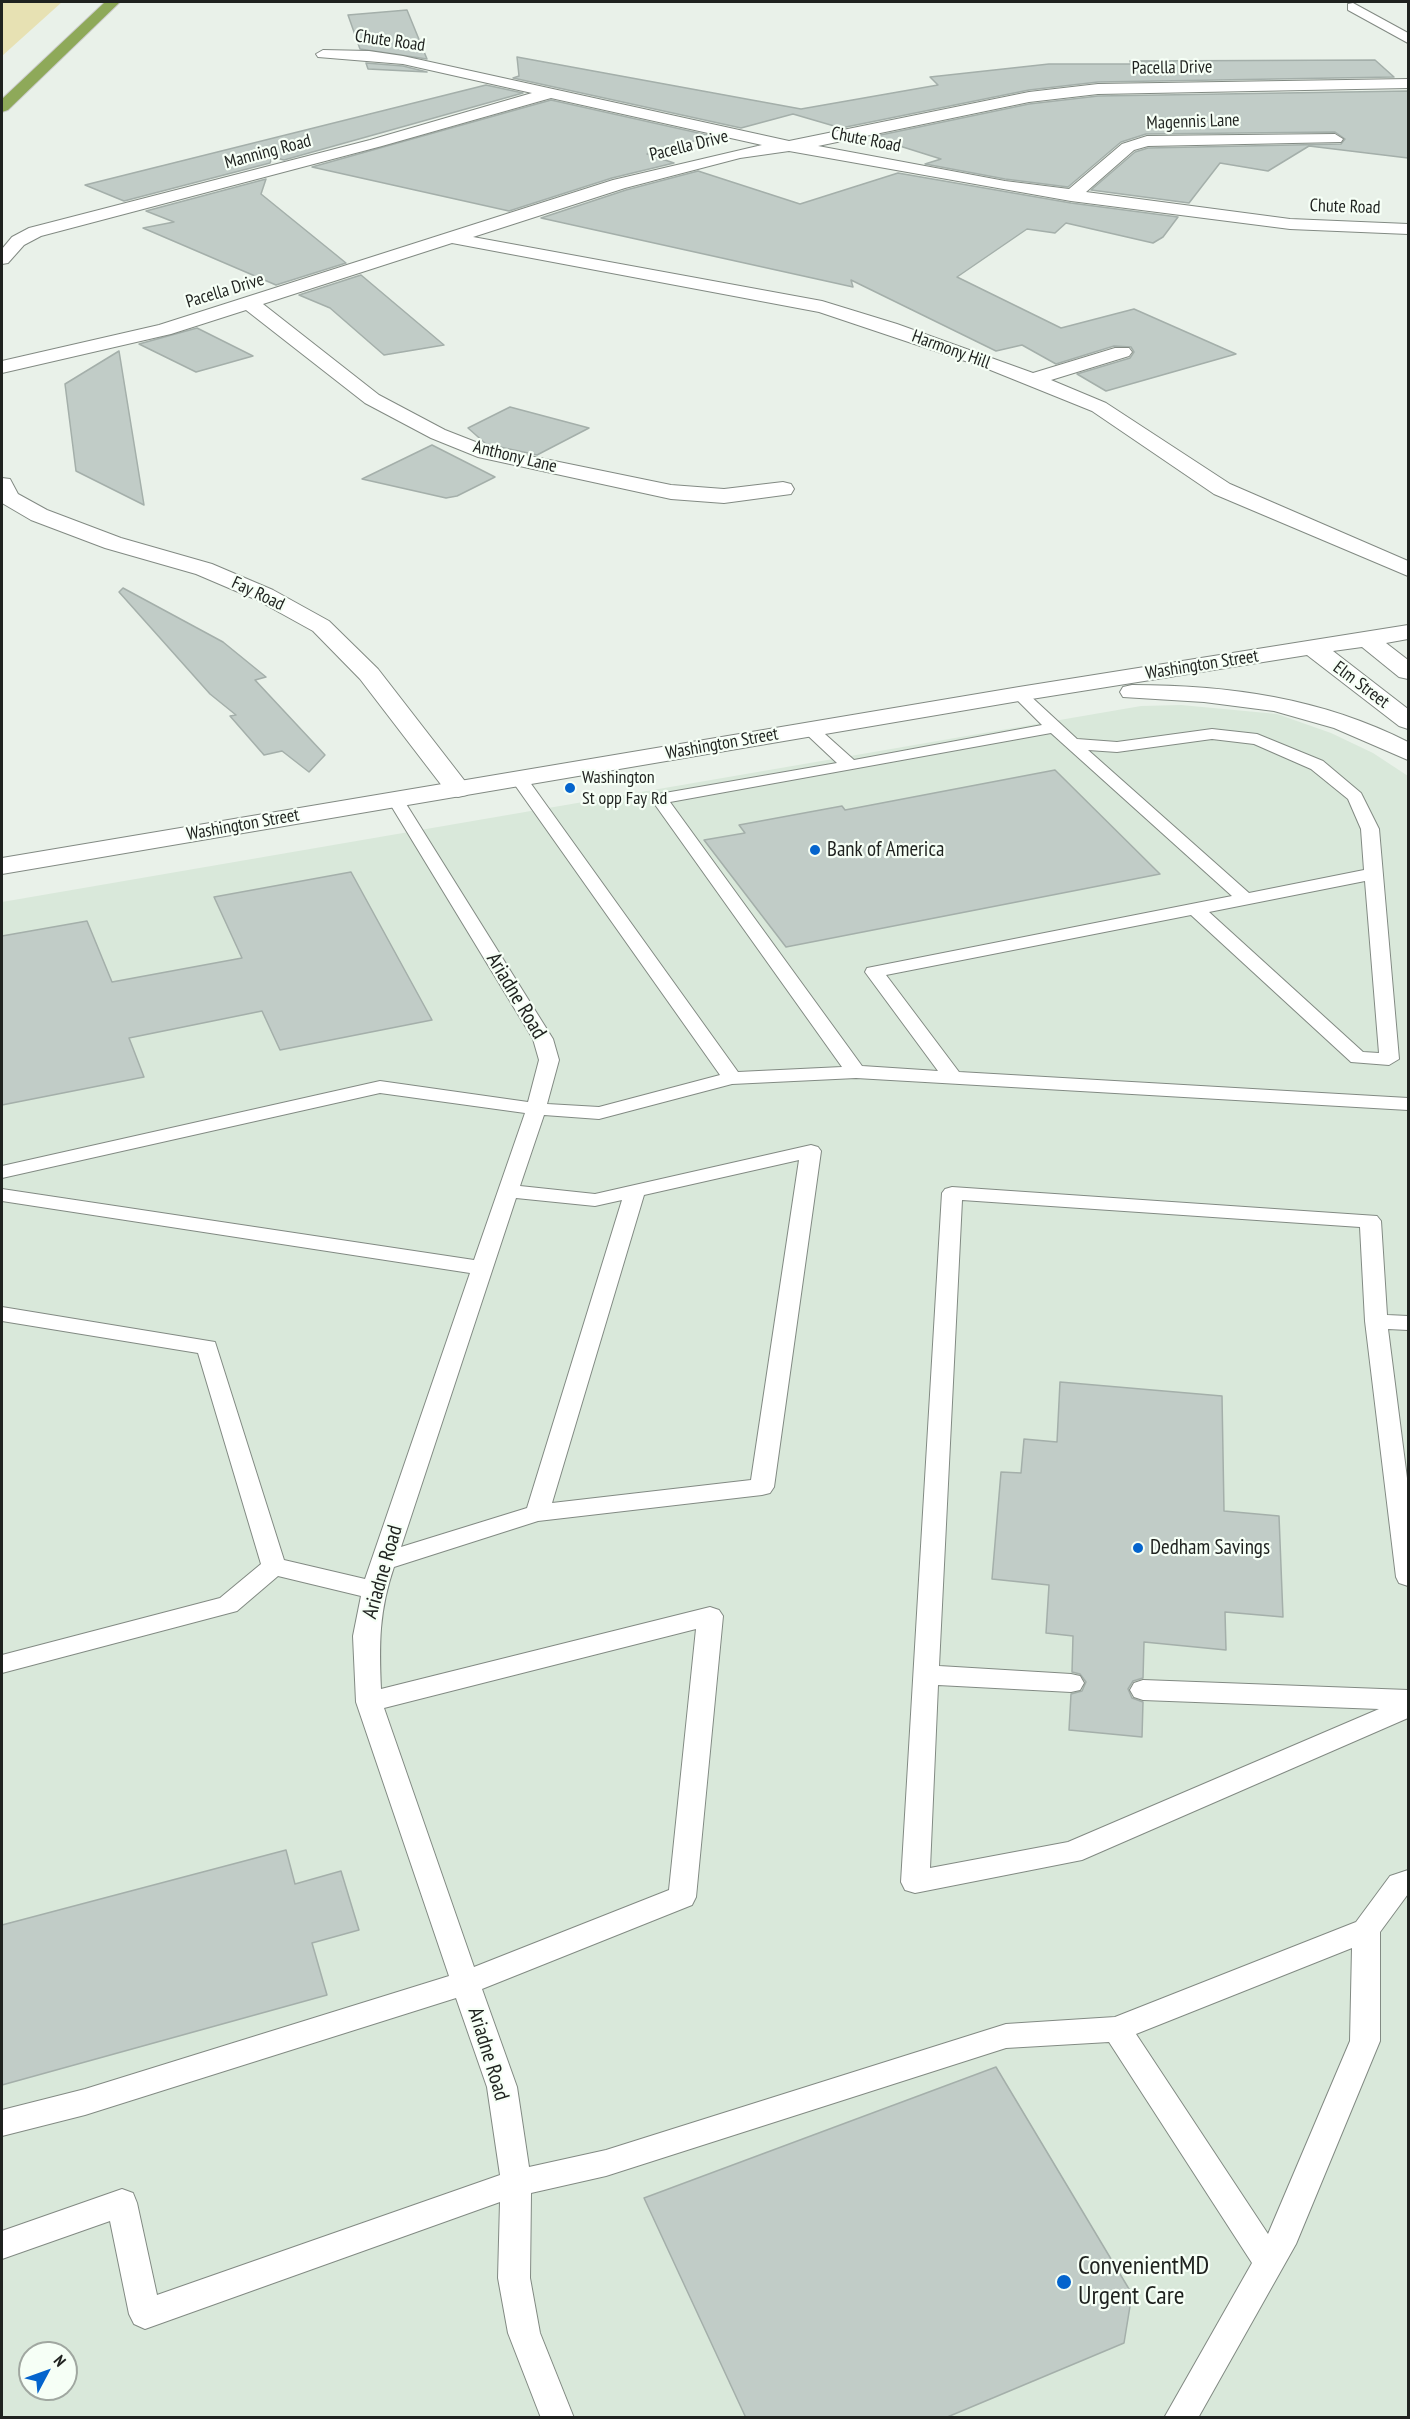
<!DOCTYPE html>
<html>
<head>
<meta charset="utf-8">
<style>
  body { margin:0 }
  #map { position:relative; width:1410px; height:2419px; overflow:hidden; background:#e9f1e9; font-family:"PT Sans Narrow",sans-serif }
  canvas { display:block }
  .frame { position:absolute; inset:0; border:3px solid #1f221f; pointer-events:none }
  .north { position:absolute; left:18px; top:2341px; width:60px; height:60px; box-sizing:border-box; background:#f6fff6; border:2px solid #a0a7a0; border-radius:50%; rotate:49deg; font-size:16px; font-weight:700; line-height:24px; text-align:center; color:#1f221f }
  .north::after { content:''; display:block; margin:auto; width:21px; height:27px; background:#0464cd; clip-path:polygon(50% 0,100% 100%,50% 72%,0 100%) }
</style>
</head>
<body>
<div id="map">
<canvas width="1410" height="2419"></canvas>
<div class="frame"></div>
<div class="north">N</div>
</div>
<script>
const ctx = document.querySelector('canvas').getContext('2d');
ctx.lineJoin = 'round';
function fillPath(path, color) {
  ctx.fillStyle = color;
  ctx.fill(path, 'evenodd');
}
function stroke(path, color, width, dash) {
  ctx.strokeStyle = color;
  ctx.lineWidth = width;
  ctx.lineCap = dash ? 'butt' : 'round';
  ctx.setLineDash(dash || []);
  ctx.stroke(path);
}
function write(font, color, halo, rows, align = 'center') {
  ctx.font = font + ' "PT Sans Narrow",sans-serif';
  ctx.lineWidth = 4.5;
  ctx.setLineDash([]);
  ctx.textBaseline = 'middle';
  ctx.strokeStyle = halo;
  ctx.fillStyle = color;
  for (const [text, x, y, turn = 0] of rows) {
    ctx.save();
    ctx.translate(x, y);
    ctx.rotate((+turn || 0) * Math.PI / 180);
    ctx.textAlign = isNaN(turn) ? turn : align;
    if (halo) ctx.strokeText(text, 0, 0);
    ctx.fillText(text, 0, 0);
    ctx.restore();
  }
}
fillPath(new Path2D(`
  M 1181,705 L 1277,714 L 1331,733 L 1373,753 L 1408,776 L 1408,2417 L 2,2418 L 2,902 L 1141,706 ZM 30,2353 L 66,2353 L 66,2389 L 30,2389 Z`), '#d9e8da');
fillPath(new Path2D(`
  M 2,2 L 62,2 L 2,56 Z`), '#e7e1b3');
const building = new Path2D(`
  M 407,10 L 427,59 L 360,49 L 348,15 Z
  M 517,57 L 801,109 L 938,85 L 930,77 L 1049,64 L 1131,64 L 1130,61 L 1375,60 L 1394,77 L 1098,82 L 1029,90 L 841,128 L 793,114 L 741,128 L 513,78 L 519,76 Z
  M 366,63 L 403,66 L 427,72 L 368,69 Z
  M 486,85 L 523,93 L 284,160 L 272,157 L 270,163 L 124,201 L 85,185 Z
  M 1408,91 L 1408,158 L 1309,146 L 1268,171 L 1220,163 L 1189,203 L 1091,190 L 1135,152 L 1148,148 L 1341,144 L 1345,139 L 1335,132 L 1146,134 L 1121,142 L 1068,187 L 1005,179 L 925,164 L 941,159 L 871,137 L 1029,104 L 1098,96 Z
  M 551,100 L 712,136 L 647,154 L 674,163 L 612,178 L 509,211 L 312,167 Z
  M 698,171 L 800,204 L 898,173 L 1071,203 L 1178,217 L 1163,237 L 1153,243 L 1066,223 L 1055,233 L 1027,229 L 957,277 L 1061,328 L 1134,309 L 1236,354 L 1106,391 L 1077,374 L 1130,358 L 1134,352 L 1131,347 L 1114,346 L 1056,364 L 1022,345 L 996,351 L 851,280 L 853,287 L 541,218 L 626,190 Z
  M 266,179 L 261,194 L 346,263 L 276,285 L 143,228 L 174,222 L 146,211 Z
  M 361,275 L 444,345 L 384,355 L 330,308 L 299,295 Z
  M 197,328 L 253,356 L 196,372 L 139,344 Z
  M 119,351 L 144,505 L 76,471 L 65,384 Z
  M 510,407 L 589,428 L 537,455 L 486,444 L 468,428 Z
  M 432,445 L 495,477 L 457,496 L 446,498 L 362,479 Z
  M 123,588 L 223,642 L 266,677 L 255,680 L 325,755 L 309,772 L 282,751 L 264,755 L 230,716 L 236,715 L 210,694 L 119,592 Z
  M 1055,770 L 1160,874 L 786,947 L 704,840 L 745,833 L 739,825 L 842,806 L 845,810 Z
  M 351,872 L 432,1020 L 280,1050 L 262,1011 L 129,1038 L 144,1077 L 2,1105 L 2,936 L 87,921 L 112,982 L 242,958 L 214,897 Z
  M 1060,1382 L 1222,1396 L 1224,1511 L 1279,1516 L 1283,1617 L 1225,1612 L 1226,1650 L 1144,1642 L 1143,1678 L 1133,1681 L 1128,1689 L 1132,1698 L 1143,1702 L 1142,1737 L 1069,1730 L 1071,1694 L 1082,1691 L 1086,1682 L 1080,1674 L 1072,1672 L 1073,1636 L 1046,1633 L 1049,1585 L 992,1579 L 1001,1472 L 1021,1473 L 1024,1439 L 1057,1442 Z
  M 286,1850 L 295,1884 L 341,1871 L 359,1930 L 312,1943 L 327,1995 L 2,2085 L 2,1925 Z
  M 996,2067 L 1132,2294 L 1124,2343 L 945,2418 L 746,2418 L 644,2198 Z`);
fillPath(building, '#c1ccc7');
stroke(building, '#a4afaa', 1.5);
const lane = new Path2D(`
  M 1019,689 L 1025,691 L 1077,739 L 1117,742 L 1212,729 L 1257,734 L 1323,761 L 1361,793 L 1379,829 L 1399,1059 L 1389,1065 L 1351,1062 L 1191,915 L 886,975 L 959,1072 L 1408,1098 L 1408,1110 L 856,1078 L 732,1084 L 599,1119 L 544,1115 L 520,1186 L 595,1194 L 811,1145 L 818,1147 L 821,1151 L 774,1487 L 770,1493 L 762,1495 L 538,1521 L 394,1567 C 379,1611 379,1643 381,1689 L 710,1607 L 719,1610 L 723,1616 L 696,1897 L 692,1905 L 482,1989 L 517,2087 L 529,2167 L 606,2150 L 1006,2024 L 1115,2017 L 1356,1922 L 1390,1876 L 1408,1870 L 1408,1894 L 1380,1932 L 1380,2041 L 1296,2244 L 1198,2418 L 1164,2418 L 1252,2263 L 1109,2042 L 1006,2048 L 606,2176 L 531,2193 L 530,2278 L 540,2333 L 574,2418 L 541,2418 L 508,2333 L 498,2278 L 500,2202 L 145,2329 L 134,2324 L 129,2314 L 110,2221 L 2,2259 L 2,2231 L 122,2189 L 133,2193 L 137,2203 L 157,2295 L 500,2175 L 487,2087 L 456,1998 L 85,2115 L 2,2136 L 2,2110 L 85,2089 L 449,1976 L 356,1702 L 353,1636 L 361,1596 L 278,1576 L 237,1611 L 2,1673 L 2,1655 L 220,1598 L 261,1564 L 198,1353 L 2,1321 L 2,1307 L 215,1342 L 284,1560 L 365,1579 L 470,1273 L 2,1201 L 2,1189 L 474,1260 L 525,1113 L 380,1093 L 2,1178 L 2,1166 L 380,1081 L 528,1102 L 539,1060 L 533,1039 L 387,799 L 395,794 L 403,799 L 553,1039 L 559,1060 L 547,1104 L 599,1107 L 720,1075 L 510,778 L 518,773 L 524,774 L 738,1072 L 842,1067 L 651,799 L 659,794 L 837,763 L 804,732 L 802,729 L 804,726 L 816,726 L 854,760 L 1042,725 L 1011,694 ZM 1051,733 L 1232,896 L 867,968 L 865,972 L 938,1071 L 862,1066 L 670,802 ZM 1212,739 L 1254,744 L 1311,769 L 1348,799 L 1361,829 L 1364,870 L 1249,893 L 1088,750 L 1117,752 ZM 1365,881 L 1379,1053 L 1363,1052 L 1209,912 ZM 799,1160 L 751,1480 L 552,1503 L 644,1195 ZM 516,1198 L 595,1206 L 622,1200 L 527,1508 L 401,1547 ZM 696,1629 L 669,1890 L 474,1967 L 384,1708 ZM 1352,1948 L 1350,2041 L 1268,2234 L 1136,2034 Z
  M 952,1187 L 1377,1216 L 1381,1221 L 1387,1315 L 1408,1316 L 1408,1330 L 1388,1329 L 1408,1486 L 1408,1586 L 1399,1583 L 1396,1577 L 1365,1321 L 1360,1227 L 962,1200 L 939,1666 L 1071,1674 L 1080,1676 L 1084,1683 L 1080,1690 L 1071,1692 L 938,1685 L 930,1868 L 1068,1842 L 1379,1709 L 1143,1700 L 1134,1697 L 1130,1690 L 1134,1683 L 1143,1680 L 1408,1690 L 1408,1718 L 1082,1860 L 915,1893 L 905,1890 L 901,1882 L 942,1193 L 945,1189 Z`);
const street = new Path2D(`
  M 1353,3 L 1408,33 L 1408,43 L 1348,10 L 1348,4 Z
  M 323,50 L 369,51 L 403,56 L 789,141 L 1029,92 L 1098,84 L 1408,79 L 1408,88 L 1098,94 L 1029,102 L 818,146 L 1005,181 L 1069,189 L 1122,144 L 1147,136 L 1335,134 L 1343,139 L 1341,142 L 1148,146 L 1134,150 L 1086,192 L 1290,219 L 1408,224 L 1408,234 L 1290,229 L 1071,201 L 789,151 L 740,158 L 625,188 L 473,237 L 822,301 L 897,324 L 1033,373 L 1115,348 L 1129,348 L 1132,352 L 1129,356 L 1051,380 L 1106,403 L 1230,484 L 1408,561 L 1408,576 L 1214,494 L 1092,411 L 983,367 L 819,312 L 452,243 L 263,304 L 379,395 L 445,430 L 491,448 L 671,485 L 724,489 L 783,482 L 791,484 L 794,489 L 791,494 L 724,503 L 671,499 L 478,457 L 431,438 L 365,403 L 246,310 L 171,334 L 2,373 L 2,361 L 159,325 L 613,180 L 762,145 L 551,98 L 382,146 L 41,236 L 24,245 L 8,263 L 2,264 L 2,249 L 12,237 L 29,228 L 370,140 L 532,93 L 403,64 L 318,57 L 316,54 Z
  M 2,478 L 10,479 L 18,494 L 47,510 L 121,538 L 212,564 L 273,590 L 329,621 L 378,669 L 471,789 L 467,795 L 458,797 L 449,795 L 360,679 L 313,631 L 257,600 L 196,574 L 105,548 L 31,520 L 2,503 Z`);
const secondary = new Path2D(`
  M 1408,625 L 1408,639 L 1386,643 L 1408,660 L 1408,679 L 1399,677 L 1362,647 L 1333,651 L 1408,709 L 1408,729 L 1399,726 L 1307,655 L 1019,701 L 2,874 L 2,858 L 1019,687 Z
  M 1132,685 C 1228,685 1322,698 1408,742 L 1408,760 L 1334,728 L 1274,711 L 1204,702 L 1123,697 L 1120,692 L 1123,687 Z`);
const highway = new Path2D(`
  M 105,2 L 120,2 L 8,110 L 2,112 L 2,99 Z`);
stroke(lane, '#828a83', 2);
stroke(street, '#828a83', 2);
stroke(secondary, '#828a83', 2);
stroke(highway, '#cecece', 2);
fillPath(lane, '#fff');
fillPath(street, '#fff');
fillPath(secondary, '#fff');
fillPath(highway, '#8ea959');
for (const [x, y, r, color] of [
  [570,788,6,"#0464cd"],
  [815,850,6,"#0464cd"],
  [1138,1548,6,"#0464cd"],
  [1064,2282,8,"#0464cd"]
]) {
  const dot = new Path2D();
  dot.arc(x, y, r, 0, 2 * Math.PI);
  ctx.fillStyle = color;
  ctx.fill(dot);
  stroke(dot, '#f6fff6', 2);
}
write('18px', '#1f221f', '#f6fff6', [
  ["Chute Road",390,41,8],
  ["Pacella Drive",1172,68,-1],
  ["Magennis Lane",1193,122,-2],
  ["Chute Road",866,140,11],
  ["Pacella Drive",689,146,-14],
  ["Manning Road",268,152,-15],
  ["Chute Road",1345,207,2],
  ["Pacella Drive",225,291,-17],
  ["Harmony Hill",951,350,20],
  ["Anthony Lane",515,457,14],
  ["Fay Road",258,594,25],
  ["Washington Street",1202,665,-9],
  ["Elm Street",1361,685,37],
  ["Washington Street",722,744,-10],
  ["Washington Street",243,825,-10]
]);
write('18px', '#1f221f', '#f6fff6', [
  ["Washington",582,778],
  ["St opp Fay Rd",582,799]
], 'left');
write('21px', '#1f221f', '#f6fff6', [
  ["Bank of America",827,850],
  ["Dedham Savings",1150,1548]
], 'left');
write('21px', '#1f221f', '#f6fff6', [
  ["Ariadne Road",516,996,59],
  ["Ariadne Road",383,1572,-74],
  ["Ariadne Road",488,2054,73]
]);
write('26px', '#1f221f', '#f6fff6', [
  ["ConvenientMD",1078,2267],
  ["Urgent Care",1078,2297]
], 'left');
</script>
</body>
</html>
